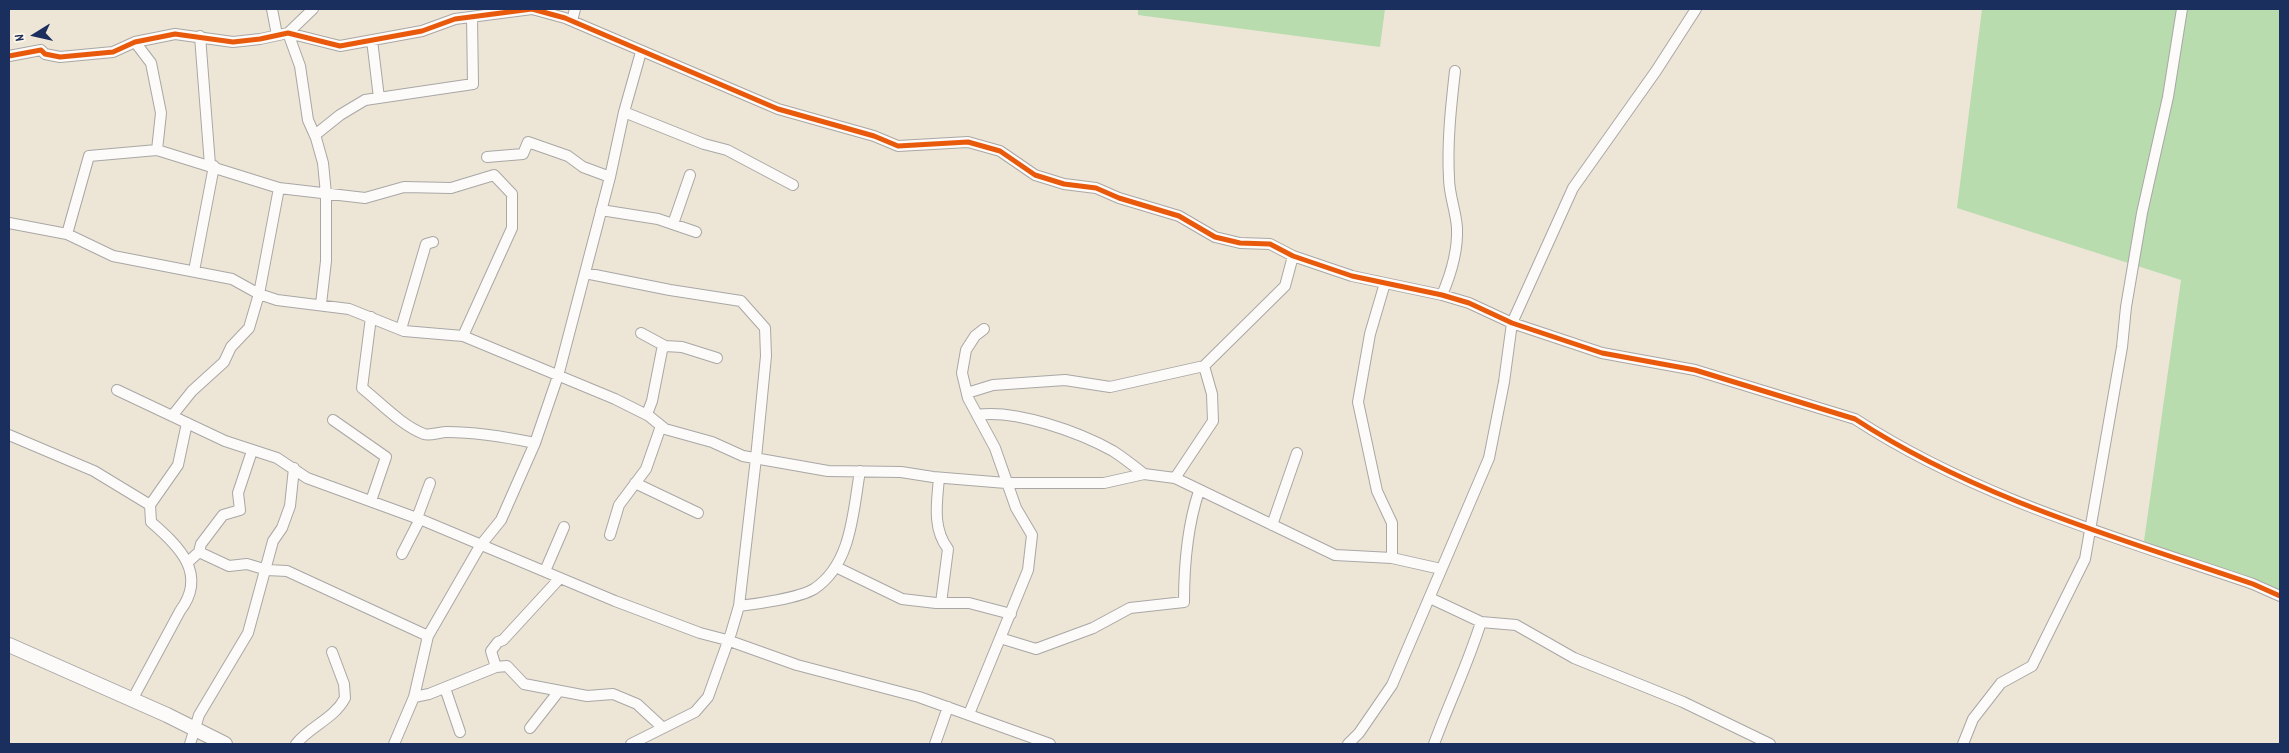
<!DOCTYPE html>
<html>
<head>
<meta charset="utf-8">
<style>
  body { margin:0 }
  #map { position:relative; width:2289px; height:753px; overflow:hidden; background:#ede6d7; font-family:Dekko,sans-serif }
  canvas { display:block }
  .frame { position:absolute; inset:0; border:10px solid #1b2f5e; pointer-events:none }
  .north { position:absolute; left:10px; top:10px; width:50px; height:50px; -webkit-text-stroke:4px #fcf5e5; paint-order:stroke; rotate:260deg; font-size:14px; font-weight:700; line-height:20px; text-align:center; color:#1b2f5e }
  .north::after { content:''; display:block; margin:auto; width:18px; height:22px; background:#1b2f5e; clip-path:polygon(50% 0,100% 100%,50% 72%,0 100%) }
</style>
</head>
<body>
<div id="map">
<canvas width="2289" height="753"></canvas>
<div class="frame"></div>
<div class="north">N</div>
</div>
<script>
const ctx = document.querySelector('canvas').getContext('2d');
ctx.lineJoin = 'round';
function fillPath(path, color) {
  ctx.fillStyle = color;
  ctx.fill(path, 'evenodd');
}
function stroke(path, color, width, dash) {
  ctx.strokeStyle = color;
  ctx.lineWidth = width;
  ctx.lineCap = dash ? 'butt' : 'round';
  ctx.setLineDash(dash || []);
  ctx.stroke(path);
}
fillPath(new Path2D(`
  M 1138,9 L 1385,9 L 1380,47 L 1138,15 Z
  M 1982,9 L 2280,9 L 2280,593 L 2144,541 L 2181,280 L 1957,208 Z`), '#b8dcae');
const street = new Path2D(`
  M 272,9 L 277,35
  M 572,21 L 575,9
  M 288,33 L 300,66 L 308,120 L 316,138 L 323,163 L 326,194 L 326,261 L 321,304
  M 288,33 L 313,9
  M 200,36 L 210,165
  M 372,40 L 379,98
  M 135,42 L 151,63 L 161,113 L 157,150
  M 9,56 L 41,50 L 45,54 L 60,57 L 113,52 L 135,42 L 175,34 L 233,42 L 260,39 L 288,33 L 340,46 L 422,31 L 455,19 L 532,9 L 565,18 L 778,109 L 874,136 L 898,146 L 968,142 L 1000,151 L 1035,175 L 1064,184 L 1096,188 L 1119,198 L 1179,216 L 1215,237 L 1240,243 L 1270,244 L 1293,256 L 1352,276 L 1442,295 L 1469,303 L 1512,323 L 1602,353 L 1695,370 L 1855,419 C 1976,498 2118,538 2253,584 L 2280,596
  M 624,112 L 704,144 L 727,150 L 793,185
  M 315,135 L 340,115 L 365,100 L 473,84 L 472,17
  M 487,157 L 523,154 L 528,142 L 568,156 L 583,167 L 610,177
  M 601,210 L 658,219 L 696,232
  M 9,223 L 67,234 L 113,256 L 232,279 L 259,294 L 277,300 L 349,309 L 404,331 L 463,336 L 615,399 L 649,416 L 665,429 L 712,442 L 743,456 L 828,471 L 901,472 L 933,477 L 1006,483 L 1104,483 L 1144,474 L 1175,478 L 1335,555 L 1392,558 L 1441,569
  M 673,224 L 690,175
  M 67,234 L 89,156 L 157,150 L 279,188 L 365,198 L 404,187 L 451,188 L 494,175 L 512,194 L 512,228 L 463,336
  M 194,271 L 214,166
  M 585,273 L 670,290 L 741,301 L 765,328 L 766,356 L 756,458 L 739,606 L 731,633 L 708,697 L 695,712 L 631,744
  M 1385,283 L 1370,334 L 1358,402 L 1377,491 L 1392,523 L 1392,558
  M 1442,295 C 1451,274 1458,251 1457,228 C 1456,211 1449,195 1449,178 C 1447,142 1451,106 1455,71
  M 371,317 L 362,388 C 381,403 401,425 424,434 C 430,436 440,432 447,432 C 476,432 506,437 535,443
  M 401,329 L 426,244 L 433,242
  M 641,333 L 665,346
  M 117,390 L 225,441 L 277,458 L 307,478 L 422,520 L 615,601 L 700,633 L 727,640 L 797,665 L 919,697 L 1050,744
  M 967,393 L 993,385 L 1065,380 L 1110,387 L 1204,366 L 1285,286 L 1293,256
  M 647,414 L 652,401 L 662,350 L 665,346 L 682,347 L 717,358
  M 977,415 C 1015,409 1079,432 1113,451 C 1124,458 1134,466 1144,474
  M 172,416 L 192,391 L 224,362 L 231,347 L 249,328 L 259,294 L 279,188
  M 333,420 L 386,457 L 371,501
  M 9,435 L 94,471 L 150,505 L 151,522 C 179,546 208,574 180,611 L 132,700
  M 939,478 C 937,502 932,528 948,549 L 941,603
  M 1175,478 L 1213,421 L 1212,394 L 1204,366
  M 635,483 L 698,513
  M 150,505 L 178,465 L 187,423
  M 417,518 L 430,483
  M 1272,525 L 1297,453
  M 610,535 L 619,505 L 646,469 L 661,426
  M 199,552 L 201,544 L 223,515 L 240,510 L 238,493 L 252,451
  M 402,554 L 420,519
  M 187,563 L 199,552 L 229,566 L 247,564 L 267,570 L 287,571 L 428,636
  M 836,567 L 902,599 L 936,603 L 969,603 L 1011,614
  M 545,571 L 564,527
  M 1430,598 L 1481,622 L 1516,625 L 1574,658 L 1683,702 L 1770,744
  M 739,606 C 757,604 799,598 814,589 C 852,564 853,511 860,471
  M 1000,638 L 1036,649 L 1093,628 L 1130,608 L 1184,602 C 1184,565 1187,527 1199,491
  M 496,667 L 491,651 L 498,642 L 503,640 L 560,578
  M 445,688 L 460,732
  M 414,697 L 429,694 L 496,667 L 507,666 L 524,684 L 587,696 L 613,694 L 637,704 L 663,728
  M 969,714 L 1028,570 L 1032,535 L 1016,508 L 995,448 L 968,398 L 962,373 L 966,350 L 975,336 L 984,329
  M 530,728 L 559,691
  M 190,744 L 199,715 L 248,633 L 273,541 L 282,528 L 290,506 L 294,468
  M 296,744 C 310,726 334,719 345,698 L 344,684 L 332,652
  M 394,744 L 414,697 L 428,636 L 480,546 L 501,520 L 535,443 L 558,376 L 610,177 L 624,112 L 641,52
  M 935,744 L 948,707
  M 1348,744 L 1359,733 L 1392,685 L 1489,458 L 1504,382 L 1512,323 L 1573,188 L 1656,71 L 1696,9
  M 1434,744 C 1449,703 1468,664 1481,622
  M 1963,744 L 1973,719 L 2001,683 L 2032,666 L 2085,559 L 2122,347 L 2126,307 L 2142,213 L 2168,97 L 2182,9`);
const secondary = new Path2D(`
  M 9,645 L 167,715 L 225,744`);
stroke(street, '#a9a7a5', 12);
stroke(secondary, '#a9a7a5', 16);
stroke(street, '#fcfbf9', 10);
stroke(secondary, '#fcfbf9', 14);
stroke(new Path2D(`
  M 9,56 L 41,50 L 45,54 L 60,57 L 113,52 L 135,42 L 175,34 L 233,42 L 260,39 L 288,33 L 340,46 L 422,31 L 455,19 L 532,9 L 565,18 L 778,109 L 874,136 L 898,146 L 968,142 L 1000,151 L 1035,175 L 1064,184 L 1096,188 L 1119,198 L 1179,216 L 1215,237 L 1240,243 L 1270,244 L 1293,256 L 1352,276 L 1442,295 L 1469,303 L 1512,323 L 1602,353 L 1695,370 L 1855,419 C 1976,498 2118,538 2253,584 L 2280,596`), '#e8590c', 5);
</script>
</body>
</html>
